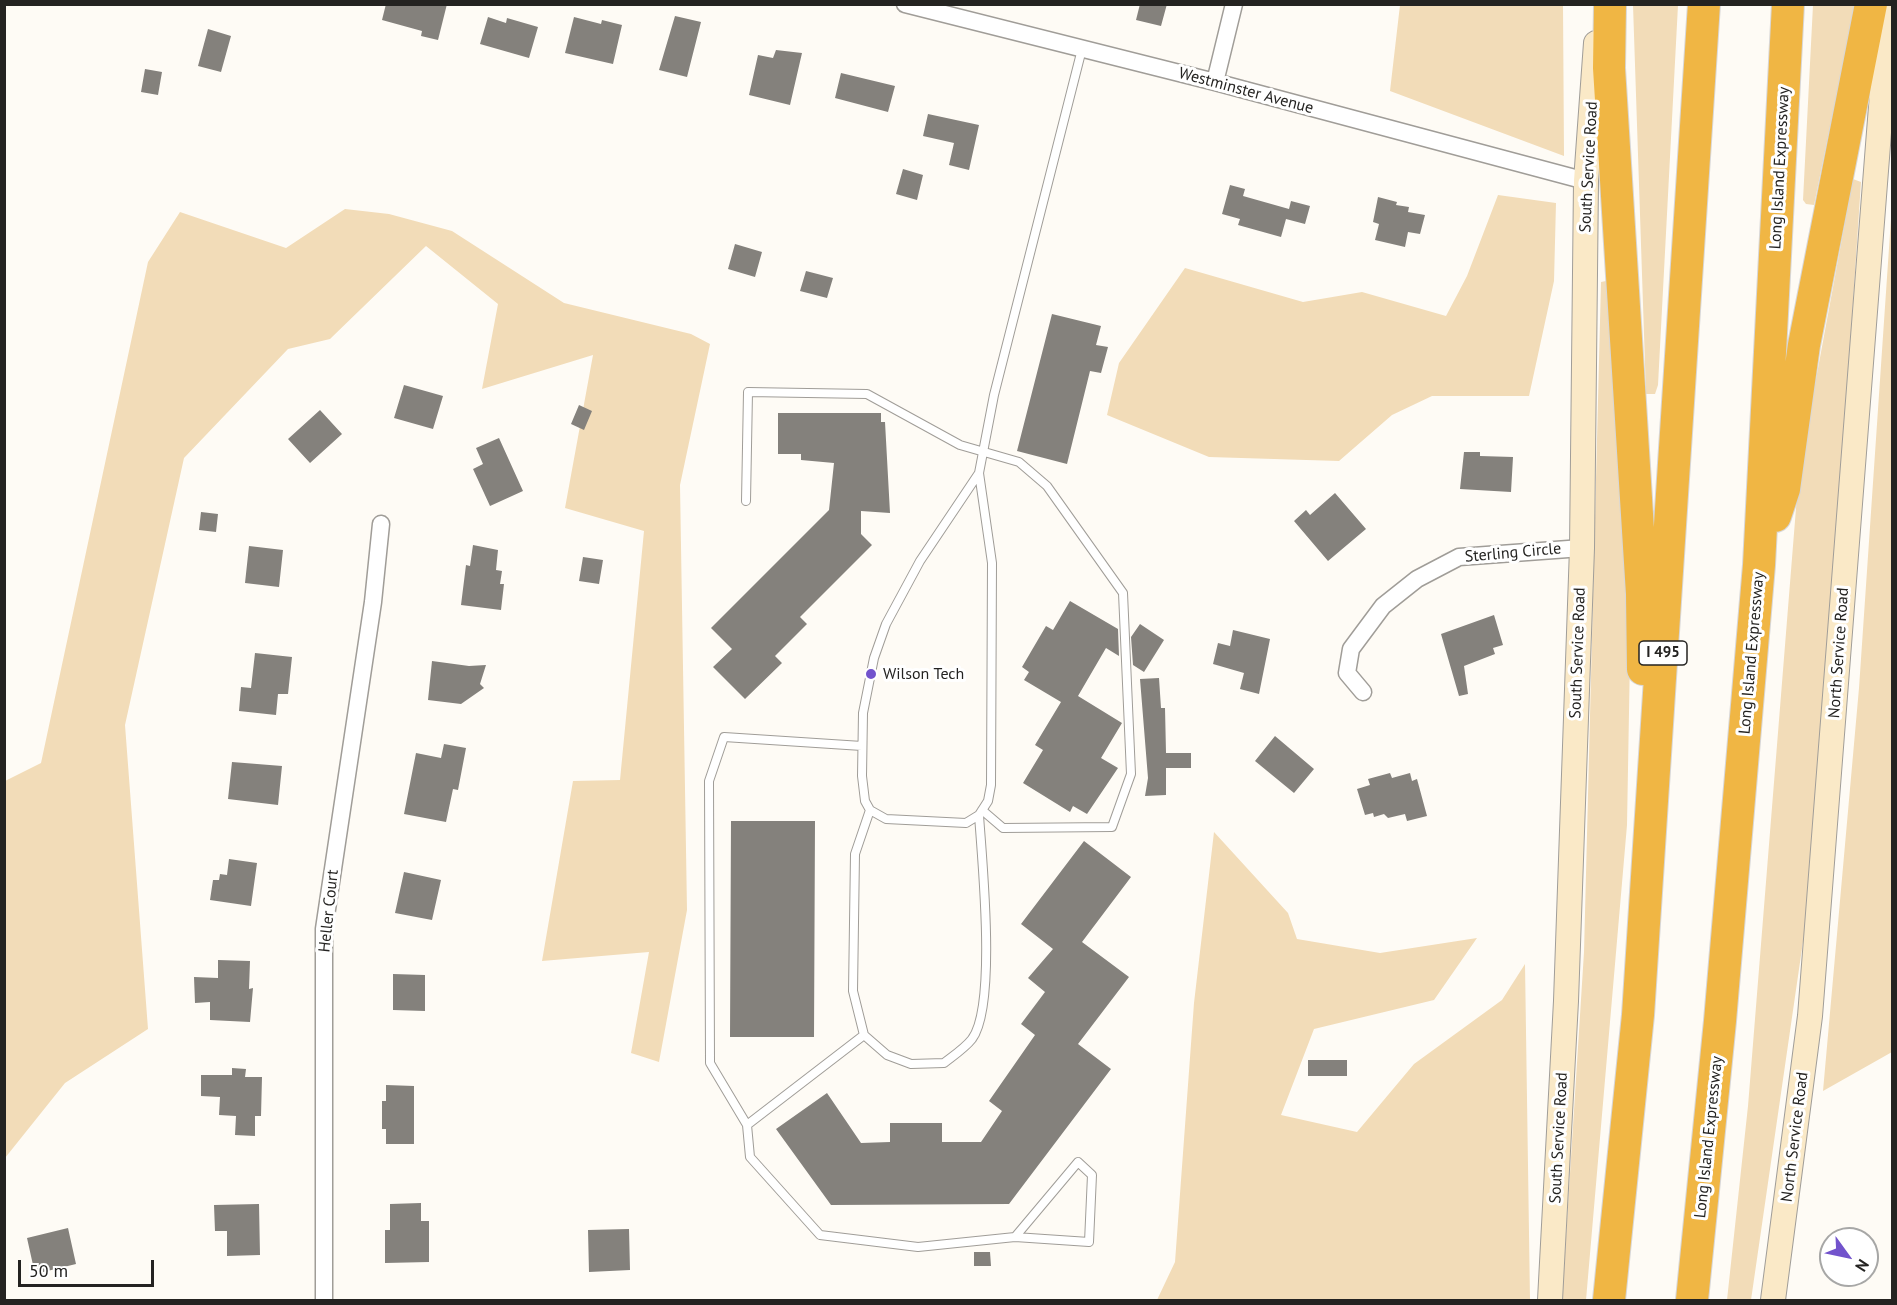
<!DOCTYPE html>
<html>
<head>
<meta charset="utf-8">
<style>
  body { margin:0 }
  #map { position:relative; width:1897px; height:1305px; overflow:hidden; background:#fefbf5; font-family:"PT Sans",sans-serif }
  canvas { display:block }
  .frame { position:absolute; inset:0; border:6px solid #242321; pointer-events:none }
  .north { position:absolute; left:1819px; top:1227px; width:60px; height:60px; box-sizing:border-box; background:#fff; border:2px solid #a7a7a6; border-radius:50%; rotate:123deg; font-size:16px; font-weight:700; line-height:24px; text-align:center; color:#242321 }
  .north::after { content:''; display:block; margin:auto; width:21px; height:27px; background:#7253cc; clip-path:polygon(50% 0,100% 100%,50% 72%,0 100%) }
  .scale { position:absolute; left:18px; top:1260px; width:136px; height:27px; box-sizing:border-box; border:3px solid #242321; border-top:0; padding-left:8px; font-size:18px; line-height:21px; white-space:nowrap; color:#242321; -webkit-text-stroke:4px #fff; paint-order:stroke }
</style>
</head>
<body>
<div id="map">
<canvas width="1897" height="1305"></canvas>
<div class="frame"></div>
<div class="north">N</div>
<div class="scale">50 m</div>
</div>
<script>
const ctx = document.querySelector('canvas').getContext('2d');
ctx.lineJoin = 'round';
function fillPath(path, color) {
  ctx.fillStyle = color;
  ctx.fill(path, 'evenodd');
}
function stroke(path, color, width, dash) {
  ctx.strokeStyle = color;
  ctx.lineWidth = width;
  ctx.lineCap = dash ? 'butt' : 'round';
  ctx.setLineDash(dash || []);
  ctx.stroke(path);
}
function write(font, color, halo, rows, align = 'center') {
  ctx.font = font + ' "PT Sans",sans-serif';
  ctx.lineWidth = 6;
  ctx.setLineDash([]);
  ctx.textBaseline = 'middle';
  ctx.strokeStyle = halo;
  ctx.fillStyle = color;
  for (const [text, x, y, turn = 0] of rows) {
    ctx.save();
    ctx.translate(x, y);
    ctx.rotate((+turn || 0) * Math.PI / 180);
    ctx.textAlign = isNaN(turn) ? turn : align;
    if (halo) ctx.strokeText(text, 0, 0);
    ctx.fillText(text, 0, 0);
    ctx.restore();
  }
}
fillPath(new Path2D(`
  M 1400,5 L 1563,5 L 1564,156 L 1390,91 Z
  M 1633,5 L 1678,5 L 1658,385 L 1655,394 L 1646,394 Z
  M 1813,5 L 1855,5 L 1814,205 L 1806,204 L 1803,200 Z
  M 1853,179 L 1861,182 L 1858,227 L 1817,845 L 1751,1300 L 1727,1300 L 1748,1106 L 1799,471 Z
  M 1498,195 L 1556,203 L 1554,281 L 1529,396 L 1432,396 L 1392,415 L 1339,461 L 1209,457 L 1107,415 L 1119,363 L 1185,268 L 1303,302 L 1362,292 L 1446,316 L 1467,276 Z
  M 1892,204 L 1892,1052 L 1823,1091 L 1859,688 Z
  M 345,209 L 389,214 L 452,231 L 564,303 L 691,334 L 710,344 L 680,485 L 687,910 L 659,1062 L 631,1053 L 649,952 L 542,961 L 573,781 L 620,780 L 644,531 L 565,508 L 593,355 L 482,389 L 498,304 L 426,246 L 330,339 L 288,349 L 184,458 L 125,725 L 148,1029 L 65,1083 L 5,1158 L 5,781 L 41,763 L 148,262 L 180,212 L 286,248 Z
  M 1611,280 L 1631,599 L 1627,825 L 1586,1300 L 1562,1300 L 1584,952 L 1601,282 Z
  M 1214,832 L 1288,913 L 1297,939 L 1380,953 L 1477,938 L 1434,1000 L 1314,1029 L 1281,1115 L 1357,1132 L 1414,1064 L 1502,1000 L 1525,964 L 1530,1300 L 1157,1300 L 1175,1262 L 1194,1003 Z`), '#f2dcb8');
fillPath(new Path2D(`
  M 386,4 L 447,4 L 438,40 L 421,36 L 422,31 L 382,20 Z
  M 1140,4 L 1167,4 L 1161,26 L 1136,20 Z
  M 675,16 L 701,22 L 687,77 L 659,70 Z
  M 488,17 L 506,23 L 507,18 L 538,27 L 529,58 L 480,44 Z
  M 574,17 L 601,24 L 602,20 L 622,25 L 613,64 L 565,53 Z
  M 208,29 L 231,36 L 221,72 L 198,66 Z
  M 776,50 L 802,53 L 790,105 L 749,95 L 758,55 L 773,58 Z
  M 145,69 L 162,72 L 158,95 L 141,92 Z
  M 841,73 L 895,86 L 888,112 L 835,98 Z
  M 928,114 L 979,125 L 969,170 L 949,165 L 954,143 L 923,136 Z
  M 903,169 L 923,175 L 917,200 L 896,194 Z
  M 1230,185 L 1245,189 L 1243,196 L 1289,209 L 1291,201 L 1310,206 L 1305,224 L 1286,219 L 1281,237 L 1238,225 L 1240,219 L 1222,214 Z
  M 1378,197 L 1397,202 L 1396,205 L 1409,207 L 1408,212 L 1425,215 L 1420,234 L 1408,232 L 1405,247 L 1375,240 L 1379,224 L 1373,222 Z
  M 735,244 L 762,252 L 755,277 L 728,269 Z
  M 806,271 L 833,278 L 827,298 L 800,291 Z
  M 1052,314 L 1101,326 L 1096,345 L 1108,347 L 1101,373 L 1090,371 L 1067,464 L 1017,451 Z
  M 404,385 L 443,396 L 433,429 L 394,418 Z
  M 579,405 L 592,411 L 584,430 L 571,424 Z
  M 320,410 L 342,434 L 310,463 L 288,439 Z
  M 778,413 L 881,413 L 881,422 L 885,422 L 890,513 L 861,511 L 861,534 L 872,545 L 800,617 L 807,624 L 775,656 L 782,663 L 745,699 L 713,667 L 732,649 L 711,628 L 829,510 L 834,463 L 801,460 L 801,454 L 778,454 Z
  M 499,438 L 523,491 L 490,506 L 473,469 L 483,464 L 476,448 Z
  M 1464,452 L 1480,452 L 1480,456 L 1513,457 L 1511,492 L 1460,489 Z
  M 1335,493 L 1366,529 L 1328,561 L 1294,521 L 1306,510 L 1310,515 Z
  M 201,512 L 218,514 L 216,532 L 199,530 Z
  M 473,545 L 498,550 L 496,570 L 502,571 L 500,584 L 504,584 L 501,610 L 461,605 L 466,565 L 470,566 Z
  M 249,546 L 283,550 L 279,587 L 245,583 Z
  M 583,557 L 603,560 L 599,584 L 579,581 Z
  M 1070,601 L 1118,629 L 1119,656 L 1106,648 L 1078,696 L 1122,723 L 1101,758 L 1118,768 L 1087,814 L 1073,806 L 1070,812 L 1023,783 L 1043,750 L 1035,745 L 1061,702 L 1024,680 L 1029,672 L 1022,667 L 1046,626 L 1053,630 Z
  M 1494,615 L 1503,645 L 1493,648 L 1495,654 L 1464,666 L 1468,694 L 1459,696 L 1441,634 Z
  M 1140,624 L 1164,640 L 1144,672 L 1133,665 L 1131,637 Z
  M 1233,630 L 1270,639 L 1259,694 L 1240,689 L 1244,673 L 1213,664 L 1218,643 L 1230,646 Z
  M 255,653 L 292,657 L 288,694 L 278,694 L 276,715 L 239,711 L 241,687 L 251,688 Z
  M 432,661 L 469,666 L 486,665 L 480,684 L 484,688 L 461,704 L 428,700 Z
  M 1159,678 L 1161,708 L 1165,708 L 1166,753 L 1191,753 L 1191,768 L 1166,768 L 1166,795 L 1145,796 L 1148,778 L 1140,679 Z
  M 1275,736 L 1314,769 L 1294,793 L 1255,761 Z
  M 444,744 L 466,748 L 458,790 L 453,789 L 446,822 L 404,814 L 416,753 L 441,758 Z
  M 232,762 L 282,766 L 278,805 L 228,799 Z
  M 1390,773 L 1392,778 L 1410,773 L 1412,781 L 1417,779 L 1427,816 L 1407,821 L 1405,814 L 1388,818 L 1384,814 L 1374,817 L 1373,813 L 1365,815 L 1357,789 L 1370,785 L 1368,779 Z
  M 731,821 L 815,821 L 814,1037 L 730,1037 Z
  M 1084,841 L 1131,877 L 1082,942 L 1129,977 L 1078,1044 L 1111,1069 L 1009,1204 L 831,1205 L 776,1129 L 827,1093 L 861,1143 L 890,1142 L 890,1123 L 942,1123 L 942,1142 L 981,1142 L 1002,1111 L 989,1101 L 1035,1035 L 1021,1024 L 1045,992 L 1028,978 L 1053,949 L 1021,924 Z
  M 229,859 L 257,863 L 251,906 L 210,900 L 213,880 L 219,880 L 220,874 L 227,875 Z
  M 404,872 L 441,880 L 432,920 L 395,913 Z
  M 218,960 L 250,961 L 249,989 L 253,988 L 250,1022 L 210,1020 L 210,1002 L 195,1003 L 194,977 L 218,978 Z
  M 393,974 L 425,975 L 425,1011 L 393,1010 Z
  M 1308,1060 L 1347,1060 L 1347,1076 L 1308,1076 Z
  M 232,1068 L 246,1069 L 245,1077 L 262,1077 L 261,1116 L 255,1116 L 255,1136 L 235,1135 L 236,1116 L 219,1115 L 220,1097 L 201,1096 L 201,1075 L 232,1075 Z
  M 386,1085 L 414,1086 L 414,1144 L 386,1144 L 386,1129 L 382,1129 L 382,1101 L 386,1101 Z
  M 421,1203 L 421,1221 L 429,1221 L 429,1262 L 385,1263 L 385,1230 L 390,1230 L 390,1204 Z
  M 259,1204 L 260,1255 L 227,1256 L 227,1231 L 215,1231 L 214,1205 Z
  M 68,1228 L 76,1264 L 35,1274 L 27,1238 Z
  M 629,1229 L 630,1270 L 589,1272 L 588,1230 Z
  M 974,1252 L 990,1252 L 991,1266 L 974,1266 Z`), '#84817c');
const lane = new Path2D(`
  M 979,473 L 992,563 L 991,785 L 988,801 L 979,815 L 966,823 L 886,819 L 870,810 L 865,801 L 862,776 L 863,713 L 874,658 L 886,624 L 920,561 L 979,473 L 994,395 L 1082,49
  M 746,501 L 748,392 L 867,394 L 960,445 L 1019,462 L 1047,486 L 1123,593 L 1131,774 L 1112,827 L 1003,828 L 982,810
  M 870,810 L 855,854 L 853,991 L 864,1035 L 887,1055 L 911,1064 L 944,1063 C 953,1056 965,1048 972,1039 C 997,1005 982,861 979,815
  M 864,1035 L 747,1125 L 750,1157 L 820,1235 L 918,1247 L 1015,1237 L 1089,1242 L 1092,1175 L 1078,1162 L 1015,1237
  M 747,1125 L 710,1063 L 709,781 L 724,737 L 862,746`);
const street = new Path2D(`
  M 905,4 L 1215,82 L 1586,181
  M 1215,82 L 1234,4
  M 1363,692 L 1347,673 L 1351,649 L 1383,606 L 1417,579 L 1459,557 L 1582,548
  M 324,1300 L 324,929 L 373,602 L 381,524`);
const secondary = new Path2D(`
  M 1550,1300 L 1566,1001 L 1582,548 L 1586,181 L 1596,43
  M 1773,1300 L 1810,1016 L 1889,4`);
const highway = new Path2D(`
  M 1610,4 L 1609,68 L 1642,594 L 1643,669
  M 1775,516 L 1784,489 L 1804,345 L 1871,4
  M 1609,1300 L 1638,1015 L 1704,4
  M 1692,1300 L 1720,1021 L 1759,565 L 1788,4`);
stroke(lane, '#a09d98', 10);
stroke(street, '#a09d98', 19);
stroke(secondary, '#a09d98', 26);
stroke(highway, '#d8d7d7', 34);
stroke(lane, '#fff', 8);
stroke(street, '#fff', 16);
stroke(secondary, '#fae9c7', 24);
stroke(highway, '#f0b644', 32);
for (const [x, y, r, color] of [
  [871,674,6,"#7253cc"]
]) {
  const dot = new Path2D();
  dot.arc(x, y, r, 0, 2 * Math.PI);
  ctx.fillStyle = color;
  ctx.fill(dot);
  stroke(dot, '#fff', 2);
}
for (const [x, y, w] of [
  [1663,653,48]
]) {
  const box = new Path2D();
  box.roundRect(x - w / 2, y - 12, w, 24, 4.5);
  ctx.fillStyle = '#fff';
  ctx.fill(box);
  stroke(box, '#242321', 1.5);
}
write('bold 15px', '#242321', null, [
  ["I 495",1663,653]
]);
write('16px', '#242321', '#fff', [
  ["Westminster Avenue",1246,91,15],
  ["South Service Road",1589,167,-87],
  ["Long Island Expressway",1780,168,-87],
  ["Sterling Circle",1513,553,-5],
  ["South Service Road",1578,653,-88],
  ["Long Island Expressway",1752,653,-85],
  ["North Service Road",1839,653,-86],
  ["Heller Court",329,911,-84],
  ["Long Island Expressway",1709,1137,-84],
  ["North Service Road",1795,1137,-83],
  ["South Service Road",1559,1138,-87]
]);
write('16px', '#242321', '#fff', [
  ["Wilson Tech",883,674]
], 'left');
</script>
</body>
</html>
